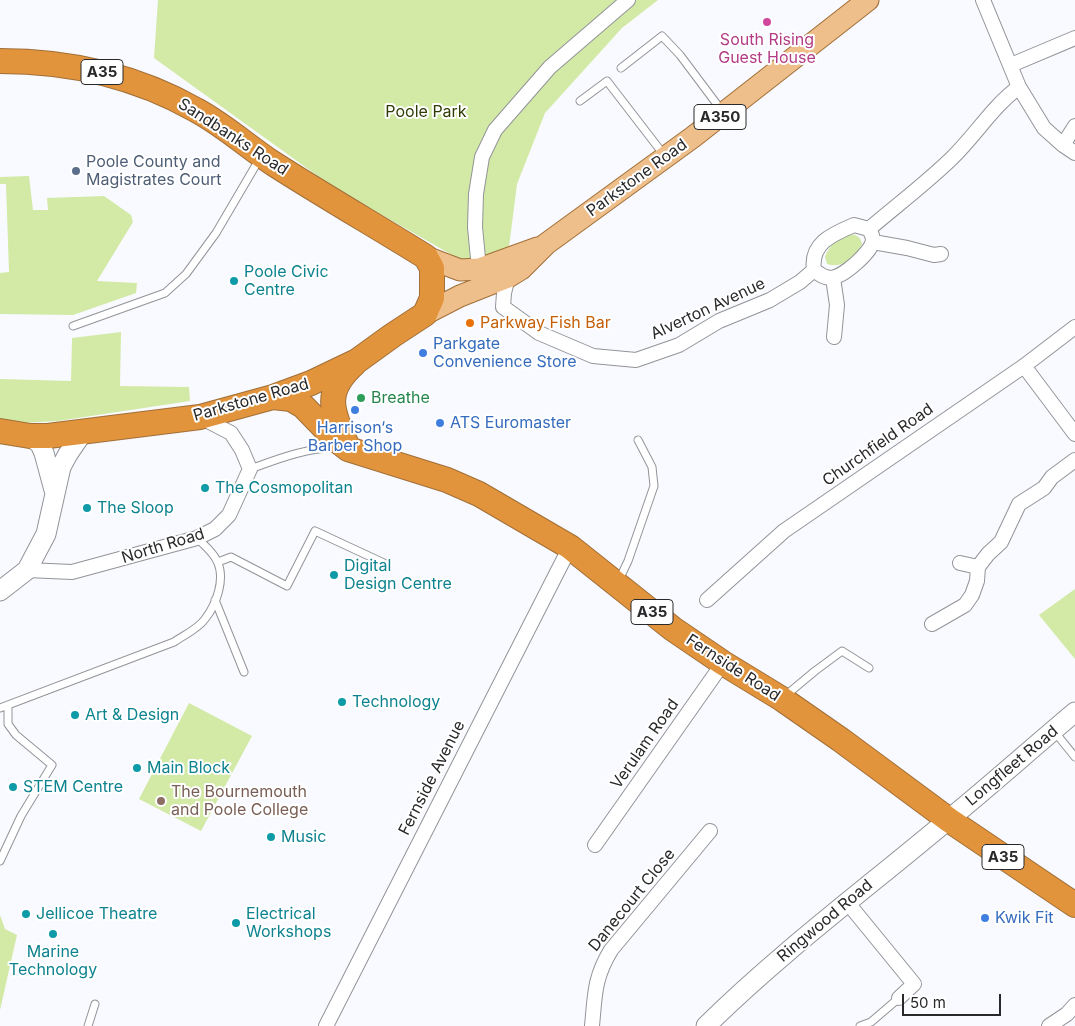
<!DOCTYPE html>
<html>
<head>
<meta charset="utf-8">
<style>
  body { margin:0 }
  #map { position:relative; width:1075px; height:1026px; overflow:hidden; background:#f8faff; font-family:Inter,sans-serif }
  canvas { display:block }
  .scale { position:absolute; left:902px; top:994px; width:99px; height:22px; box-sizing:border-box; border:2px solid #29292b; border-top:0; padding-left:6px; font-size:15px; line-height:18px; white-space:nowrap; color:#29292b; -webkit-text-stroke:4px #fff; paint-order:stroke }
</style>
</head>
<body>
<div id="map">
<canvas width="1075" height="1026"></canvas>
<div class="scale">50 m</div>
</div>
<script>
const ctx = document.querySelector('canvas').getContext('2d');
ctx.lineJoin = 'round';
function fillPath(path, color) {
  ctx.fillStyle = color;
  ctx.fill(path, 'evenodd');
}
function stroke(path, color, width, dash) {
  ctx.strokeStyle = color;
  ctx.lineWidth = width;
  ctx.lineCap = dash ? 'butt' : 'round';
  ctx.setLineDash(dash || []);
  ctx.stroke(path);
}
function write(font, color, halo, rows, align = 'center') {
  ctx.font = font + ' Inter,sans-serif';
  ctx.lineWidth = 4;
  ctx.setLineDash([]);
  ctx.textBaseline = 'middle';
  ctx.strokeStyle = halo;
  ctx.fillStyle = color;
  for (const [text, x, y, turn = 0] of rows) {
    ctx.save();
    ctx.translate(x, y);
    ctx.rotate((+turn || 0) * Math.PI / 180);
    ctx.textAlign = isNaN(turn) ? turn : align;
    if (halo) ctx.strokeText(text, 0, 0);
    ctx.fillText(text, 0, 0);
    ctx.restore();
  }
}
fillPath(new Path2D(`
  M 158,0 L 658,0 L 622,28 L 545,113 L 517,184 L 509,247 L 466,263 L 333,187 L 154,58 Z
  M 29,176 L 33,210 L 48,210 L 47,198 L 104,196 L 131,215 L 133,222 L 97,281 L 137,283 L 136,293 L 73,315 L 0,314 L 0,273 L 9,272 L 6,184 L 0,184 L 0,177 Z
  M 849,234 C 856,234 861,237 862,244 C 854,258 843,269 827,264 L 825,257 C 830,244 837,240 849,234 Z
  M 121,332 L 120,386 L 189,387 L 190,401 L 58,421 L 22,423 L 0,419 L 0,379 L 71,381 L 72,338 Z
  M 1075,589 L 1075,659 L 1039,615 Z
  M 189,703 L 252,736 L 201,831 L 139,799 Z
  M 0,915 L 5,929 L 17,935 L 0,1010 Z`), '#d3e9a6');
const lane = new Path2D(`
  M 621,68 L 662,36 L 680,55 L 722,111
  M 580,101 L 607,81 L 664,155
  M 73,326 L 165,293 L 186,274 L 216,233 L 260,158
  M 250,469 C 278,459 305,448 335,448
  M 218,562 L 231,557 L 287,586 L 315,531 L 386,564
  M 618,582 L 628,561 L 654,486 L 652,467 L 638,440
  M 215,600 L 244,672
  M 785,696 L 815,671 L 842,651 L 869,668
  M 0,708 L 174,642 C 184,635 198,629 205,619 C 216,605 226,579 217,561 C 213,552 204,545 197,538
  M 1054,731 L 1075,757
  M 0,861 L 21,816 L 52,765 L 16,735 L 8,724 L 8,705
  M 88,1026 L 95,1004
  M 860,1026 L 871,1022 L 899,998`);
const street = new Path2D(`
  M 983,0 L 1019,87 L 1044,128 L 1063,145 L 1075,153
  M 1011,65 L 1075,38
  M 1063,145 L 1075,126
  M 854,225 L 869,229 C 871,233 873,236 873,240 C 872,252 843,277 831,278 C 824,278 819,274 814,270 C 810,243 833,234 854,225 Z
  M 869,229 C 896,206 925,184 951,159 C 975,136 993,106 1019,87
  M 873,242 L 907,248 L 934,255 L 941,254
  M 479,269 L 475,227 L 476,194 L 482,157 L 495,130 L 550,67 L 628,0
  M 508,277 L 504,293 L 503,307 L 539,333 L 593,356 L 636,360 L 679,345 L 719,321 L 770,300 L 800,282 L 814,270
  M 833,278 L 837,305 L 834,337
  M 1024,366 L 1075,434
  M 960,563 L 978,567
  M 27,570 L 72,572 L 197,538 L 215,529 L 229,515 L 250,469 L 242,450 L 231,433 L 200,417
  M 707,600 L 784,531 L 1024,366 L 1075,327
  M 932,624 L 965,605 L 972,595 L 977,581 L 978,567 L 988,554 L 1001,542 L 1019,504 L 1044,488 L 1052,477 L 1075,460
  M 595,845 L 723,663
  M 847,902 L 914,984 L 899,998
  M 326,1026 L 570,547
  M 592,1026 C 595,995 594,978 611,950 L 710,831
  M 1049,1026 L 1067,1014 L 1075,1005`);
const secondary = new Path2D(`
  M 30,436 L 40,444 L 44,453 L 54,490
  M 0,591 L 27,570 L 46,534 L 61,467 L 68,454 L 83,432
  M 706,1026 C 781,952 867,888 948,820 C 991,785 1032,748 1075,712`);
const primary = new Path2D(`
  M 426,257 L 460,270 L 479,269 L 537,248
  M 425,314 L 460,296 L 508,277 L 521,269 L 546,244 L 693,137 L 868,0`);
const highway = new Path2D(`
  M 0,61 C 69,61 136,76 196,110 C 224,125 248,147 274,164 C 324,196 376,226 426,257 L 432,268 L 432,298 L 425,314 L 393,335 L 357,361 L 311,383 L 273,397 L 200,417 L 48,436 L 30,436 L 0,431
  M 273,397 L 291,399 L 303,406 L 334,438 L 348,449 L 447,480 L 479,494 L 570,547 L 673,629 L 723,663 L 782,699 L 841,740 L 949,820 L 1075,905
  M 346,443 C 331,410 324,391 354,364`);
stroke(lane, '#929498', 9);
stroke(street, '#929498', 16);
stroke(secondary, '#929498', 21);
stroke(primary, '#a16f37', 23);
stroke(highway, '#a16f37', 26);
stroke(lane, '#fff', 7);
stroke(street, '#fff', 14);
stroke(secondary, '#fff', 19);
stroke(primary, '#eebf8b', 21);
stroke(highway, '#e2943d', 24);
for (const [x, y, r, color] of [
  [767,22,5,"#d1479c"],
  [76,171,5,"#5c6f8a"],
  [234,281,5,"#0f9aa8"],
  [470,323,5,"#e8710a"],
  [423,353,5,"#3f7fe0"],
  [361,398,5,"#2e9e5b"],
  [355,410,5,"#3f7fe0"],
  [440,423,5,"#3f7fe0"],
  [205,488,5,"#0f9aa8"],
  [87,508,5,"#0f9aa8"],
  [334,575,5,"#0f9aa8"],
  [342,702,5,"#0f9aa8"],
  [75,715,5,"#0f9aa8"],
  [137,768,5,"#0f9aa8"],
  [13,787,5,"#0f9aa8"],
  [161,801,5,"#8d6e63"],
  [271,837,5,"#0f9aa8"],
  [26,914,5,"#0f9aa8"],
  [985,918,5,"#3f7fe0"],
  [236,923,5,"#0f9aa8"],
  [53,934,5,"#0f9aa8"]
]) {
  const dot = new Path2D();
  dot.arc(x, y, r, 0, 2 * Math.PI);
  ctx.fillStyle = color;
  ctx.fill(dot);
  stroke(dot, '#fff', 2);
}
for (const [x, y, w] of [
  [102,72,42],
  [720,117,52],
  [652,612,42],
  [1003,857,42]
]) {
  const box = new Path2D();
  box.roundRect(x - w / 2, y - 12.5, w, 25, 4);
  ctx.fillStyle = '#fff';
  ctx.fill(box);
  stroke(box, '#29292b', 1);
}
write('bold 15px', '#29292b', null, [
  ["A35",102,72],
  ["A350",720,117],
  ["A35",652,612],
  ["A35",1003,857]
]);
write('16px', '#b23c85', '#fff', [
  ["South Rising",767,40],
  ["Guest House",767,58]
]);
write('16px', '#2f3c06', '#fff', [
  ["Poole Park",426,112]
]);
write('16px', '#29292b', '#fff', [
  ["Sandbanks Road",233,137,33],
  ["Parkstone Road",637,178,-36],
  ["Alverton Avenue",708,309,-25],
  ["Parkstone Road",251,400,-16],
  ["Churchfield Road",878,445,-35],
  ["North Road",163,546,-17],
  ["Fernside Road",733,668,33],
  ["Verulam Road",645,744,-55],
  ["Longfleet Road",1012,766,-40],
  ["Fernside Avenue",432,778,-63],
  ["Danecourt Close",632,900,-51],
  ["Ringwood Road",825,921,-40]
]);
write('16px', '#4e5e75', '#fff', [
  ["Poole County and",86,162],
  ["Magistrates Court",86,180]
], 'left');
write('16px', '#0d838f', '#fff', [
  ["Poole Civic",244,272],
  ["Centre",244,290],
  ["The Cosmopolitan",215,488],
  ["The Sloop",97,508],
  ["Digital",344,566],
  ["Design Centre",344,584],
  ["Technology",352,702],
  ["Art & Design",85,715],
  ["Main Block",147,768],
  ["STEM Centre",23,787],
  ["Music",281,837],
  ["Jellicoe Theatre",36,914],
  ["Electrical",246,914],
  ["Workshops",246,932],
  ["Marine",53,952,"center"],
  ["Technology",53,970,"center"]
], 'left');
write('16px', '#c56008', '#fff', [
  ["Parkway Fish Bar",480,323]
], 'left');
write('16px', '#366cbe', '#fff', [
  ["Parkgate",433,344],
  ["Convenience Store",433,362],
  ["ATS Euromaster",450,423],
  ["Harrison‘s",355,428,"center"],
  ["Barber Shop",355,446,"center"],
  ["Kwik Fit",995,918]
], 'left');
write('16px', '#27864d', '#fff', [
  ["Breathe",371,398]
], 'left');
write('16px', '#785e54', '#fff', [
  ["The Bournemouth",171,792],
  ["and Poole College",171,810]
], 'left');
</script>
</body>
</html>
